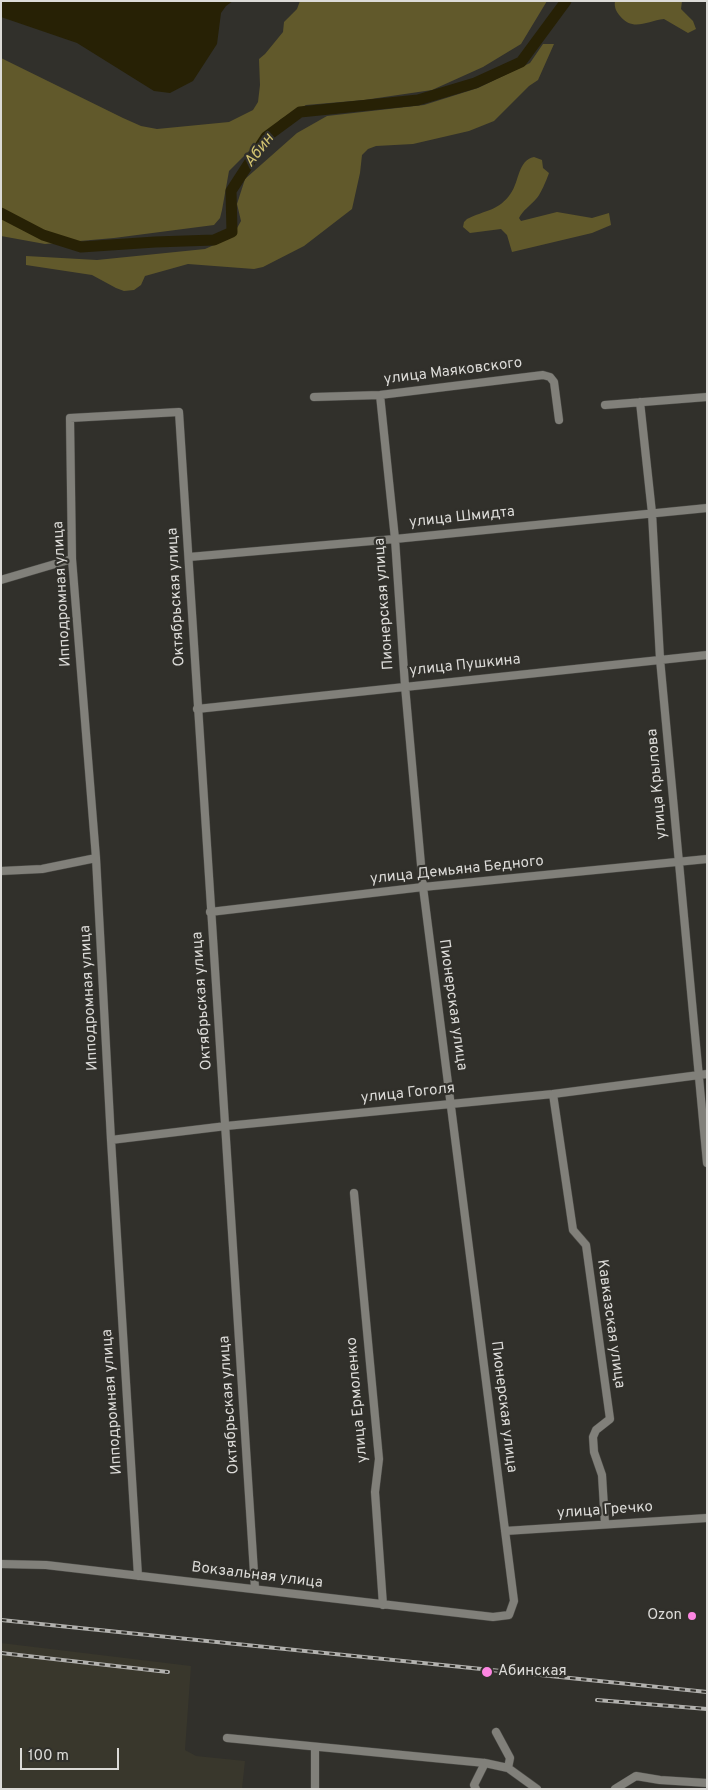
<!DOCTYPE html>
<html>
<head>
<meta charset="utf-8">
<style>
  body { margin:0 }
  #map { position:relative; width:708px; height:1790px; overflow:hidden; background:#31302b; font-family:Overpass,sans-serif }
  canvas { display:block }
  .frame { position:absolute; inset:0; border:2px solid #dcdbd8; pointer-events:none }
  .scale { position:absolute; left:20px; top:1748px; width:99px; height:22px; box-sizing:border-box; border:2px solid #dcdbd8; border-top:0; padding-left:6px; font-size:15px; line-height:18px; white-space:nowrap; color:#dcdbd8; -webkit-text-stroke:4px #31302b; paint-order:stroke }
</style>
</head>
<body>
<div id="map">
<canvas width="708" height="1790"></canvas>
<div class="frame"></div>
<div class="scale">100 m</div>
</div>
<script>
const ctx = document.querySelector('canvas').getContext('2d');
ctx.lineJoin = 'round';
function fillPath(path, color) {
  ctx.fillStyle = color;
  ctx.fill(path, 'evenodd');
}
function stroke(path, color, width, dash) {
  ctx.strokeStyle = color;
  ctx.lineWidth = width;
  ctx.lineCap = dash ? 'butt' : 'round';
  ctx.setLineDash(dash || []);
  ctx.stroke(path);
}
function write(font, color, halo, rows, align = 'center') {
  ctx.font = font + ' Overpass,sans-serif';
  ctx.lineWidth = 4.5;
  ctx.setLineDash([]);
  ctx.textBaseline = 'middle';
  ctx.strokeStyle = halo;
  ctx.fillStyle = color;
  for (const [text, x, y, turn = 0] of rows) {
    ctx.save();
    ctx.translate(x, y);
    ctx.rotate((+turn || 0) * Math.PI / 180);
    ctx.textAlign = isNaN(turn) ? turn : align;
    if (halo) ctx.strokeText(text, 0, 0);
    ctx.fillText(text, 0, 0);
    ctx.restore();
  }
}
fillPath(new Path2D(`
  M 1,1643 L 191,1666 L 185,1750 L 196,1756 L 245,1761 L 242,1789 L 1,1789 Z`), '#39372c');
fillPath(new Path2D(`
  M 300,1 L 547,1 L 521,44 L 483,67 L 432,90 L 364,100 L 306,105 L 281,119 L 229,171 L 222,210 L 220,218 L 214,225 L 114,238 L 45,244 L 1,236 L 1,58 L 123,118 L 141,126 L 157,129 L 229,122 L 253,110 L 258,102 L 260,85 L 259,59 L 265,54 L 283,32 L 284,22 L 297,9 Z
  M 615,1 L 682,1 L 681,9 L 693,21 L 696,29 L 688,33 L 664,19 C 647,21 633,32 620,16 C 616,11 614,7 615,1 Z
  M 543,44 L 554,44 L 538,80 L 529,86 L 494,121 L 469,131 L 413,144 L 376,146 L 368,149 L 362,155 L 360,173 L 352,209 L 304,246 L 263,267 L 254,269 L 188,264 L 145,276 L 141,285 L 134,290 L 124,291 L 116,288 L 92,275 L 26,265 L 26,256 L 97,260 L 205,249 L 232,237 L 241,221 L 237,204 L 245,179 L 297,133 L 327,116 L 424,105 L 478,88 L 530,63 Z
  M 534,157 L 542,160 L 543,168 L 549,173 C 547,179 540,196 536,199 C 530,206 523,210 519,218 L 521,221 L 557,212 L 592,218 L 609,213 L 611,225 L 592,233 L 512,252 L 507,235 L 501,229 L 470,233 L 463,227 L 464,222 L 467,219 C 485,210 499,211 511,193 C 519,182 518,160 534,157 Z`), '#61592b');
fillPath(new Path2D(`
  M 1,1 L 233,1 L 226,6 L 221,13 L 217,44 L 193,81 L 170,93 L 154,91 L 77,43 L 1,17 Z`), '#272105');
stroke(new Path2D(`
  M 1,213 L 43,235 L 81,247 L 155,242 L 214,240 L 232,232 L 231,191 L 266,137 L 300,112 L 418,100 L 475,83 L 521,62 L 566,1`), '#272105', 11);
const street = new Path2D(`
  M 314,397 L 380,395 L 543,375 L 550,377 L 554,382 L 559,420
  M 640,402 L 652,513 L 660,659 L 707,1163
  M 605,405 L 707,397
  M 189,557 L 395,539 L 707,508
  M 1,580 L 72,559
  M 197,709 L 707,655
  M 1,871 L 42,869 L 96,858
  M 210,912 L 423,887 L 707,859
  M 553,1094 L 573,1230 L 586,1245 L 610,1419 L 596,1430 L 593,1437 L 594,1452 L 602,1475 L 605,1524
  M 111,1140 L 226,1126 L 553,1094 L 707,1074
  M 354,1193 L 379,1459 L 375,1492 L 383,1605
  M 505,1531 L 707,1518
  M 1,1564 L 46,1565 L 493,1617 L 509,1615 L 514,1601 L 423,887 L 405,686 L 395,539 L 380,395
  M 138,1576 L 111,1140 L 96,858 L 72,559 L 70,418 L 179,412 L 255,1588
  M 496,1732 L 510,1758 L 508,1768
  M 227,1738 L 485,1763 L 508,1768 L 537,1789
  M 315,1747 L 315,1789
  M 476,1789 L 474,1785 L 485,1763
  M 615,1789 L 636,1776 L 660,1780 L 707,1783`);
stroke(street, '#4c4b47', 9);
stroke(street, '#81807a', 8);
const rail = new Path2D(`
  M 1,1620 L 707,1692
  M 1,1653 L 168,1672
  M 597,1700 L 707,1709`);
stroke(rail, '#b2b1ae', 4);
stroke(rail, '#31302b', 2, [5.5]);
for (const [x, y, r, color] of [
  [692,1616,5,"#fd86e2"],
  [487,1672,6,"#fd86e2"]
]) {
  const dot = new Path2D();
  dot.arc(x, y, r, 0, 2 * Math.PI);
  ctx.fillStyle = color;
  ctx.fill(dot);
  stroke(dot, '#31302b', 2);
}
write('15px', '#dcdbd8', '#31302b', [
  ["улица Маяковского",453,372,-7],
  ["улица Шмидта",462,518,-6],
  ["Ипподромная улица",63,594,-93],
  ["Октябрьская улица",177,597,-93],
  ["Пионерская улица",385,604,-94],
  ["улица Пушкина",465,666,-6],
  ["улица Крылова",658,784,-95],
  ["улица Демьяна Бедного",457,871,-6],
  ["Ипподромная улица",90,998,-93],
  ["Октябрьская улица",203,1001,-94],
  ["Пионерская улица",452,1005,82],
  ["улица Гоголя",408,1094,-6],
  ["Кавказская улица",610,1324,82],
  ["улица Ермоленко",358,1400,-95],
  ["Ипподромная улица",113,1402,-94],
  ["Октябрьская улица",230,1405,-94],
  ["Пионерская улица",503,1407,83],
  ["улица Гречко",605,1511,-4],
  ["Вокзальная улица",257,1576,7]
]);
write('15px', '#dcdbd8', '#31302b', [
  ["Ozon",682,1616],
  ["Абинская",498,1672,"left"]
], 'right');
write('italic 16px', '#d0c16f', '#31302b', [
  ["Абин",260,151,-52]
]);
</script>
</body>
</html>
